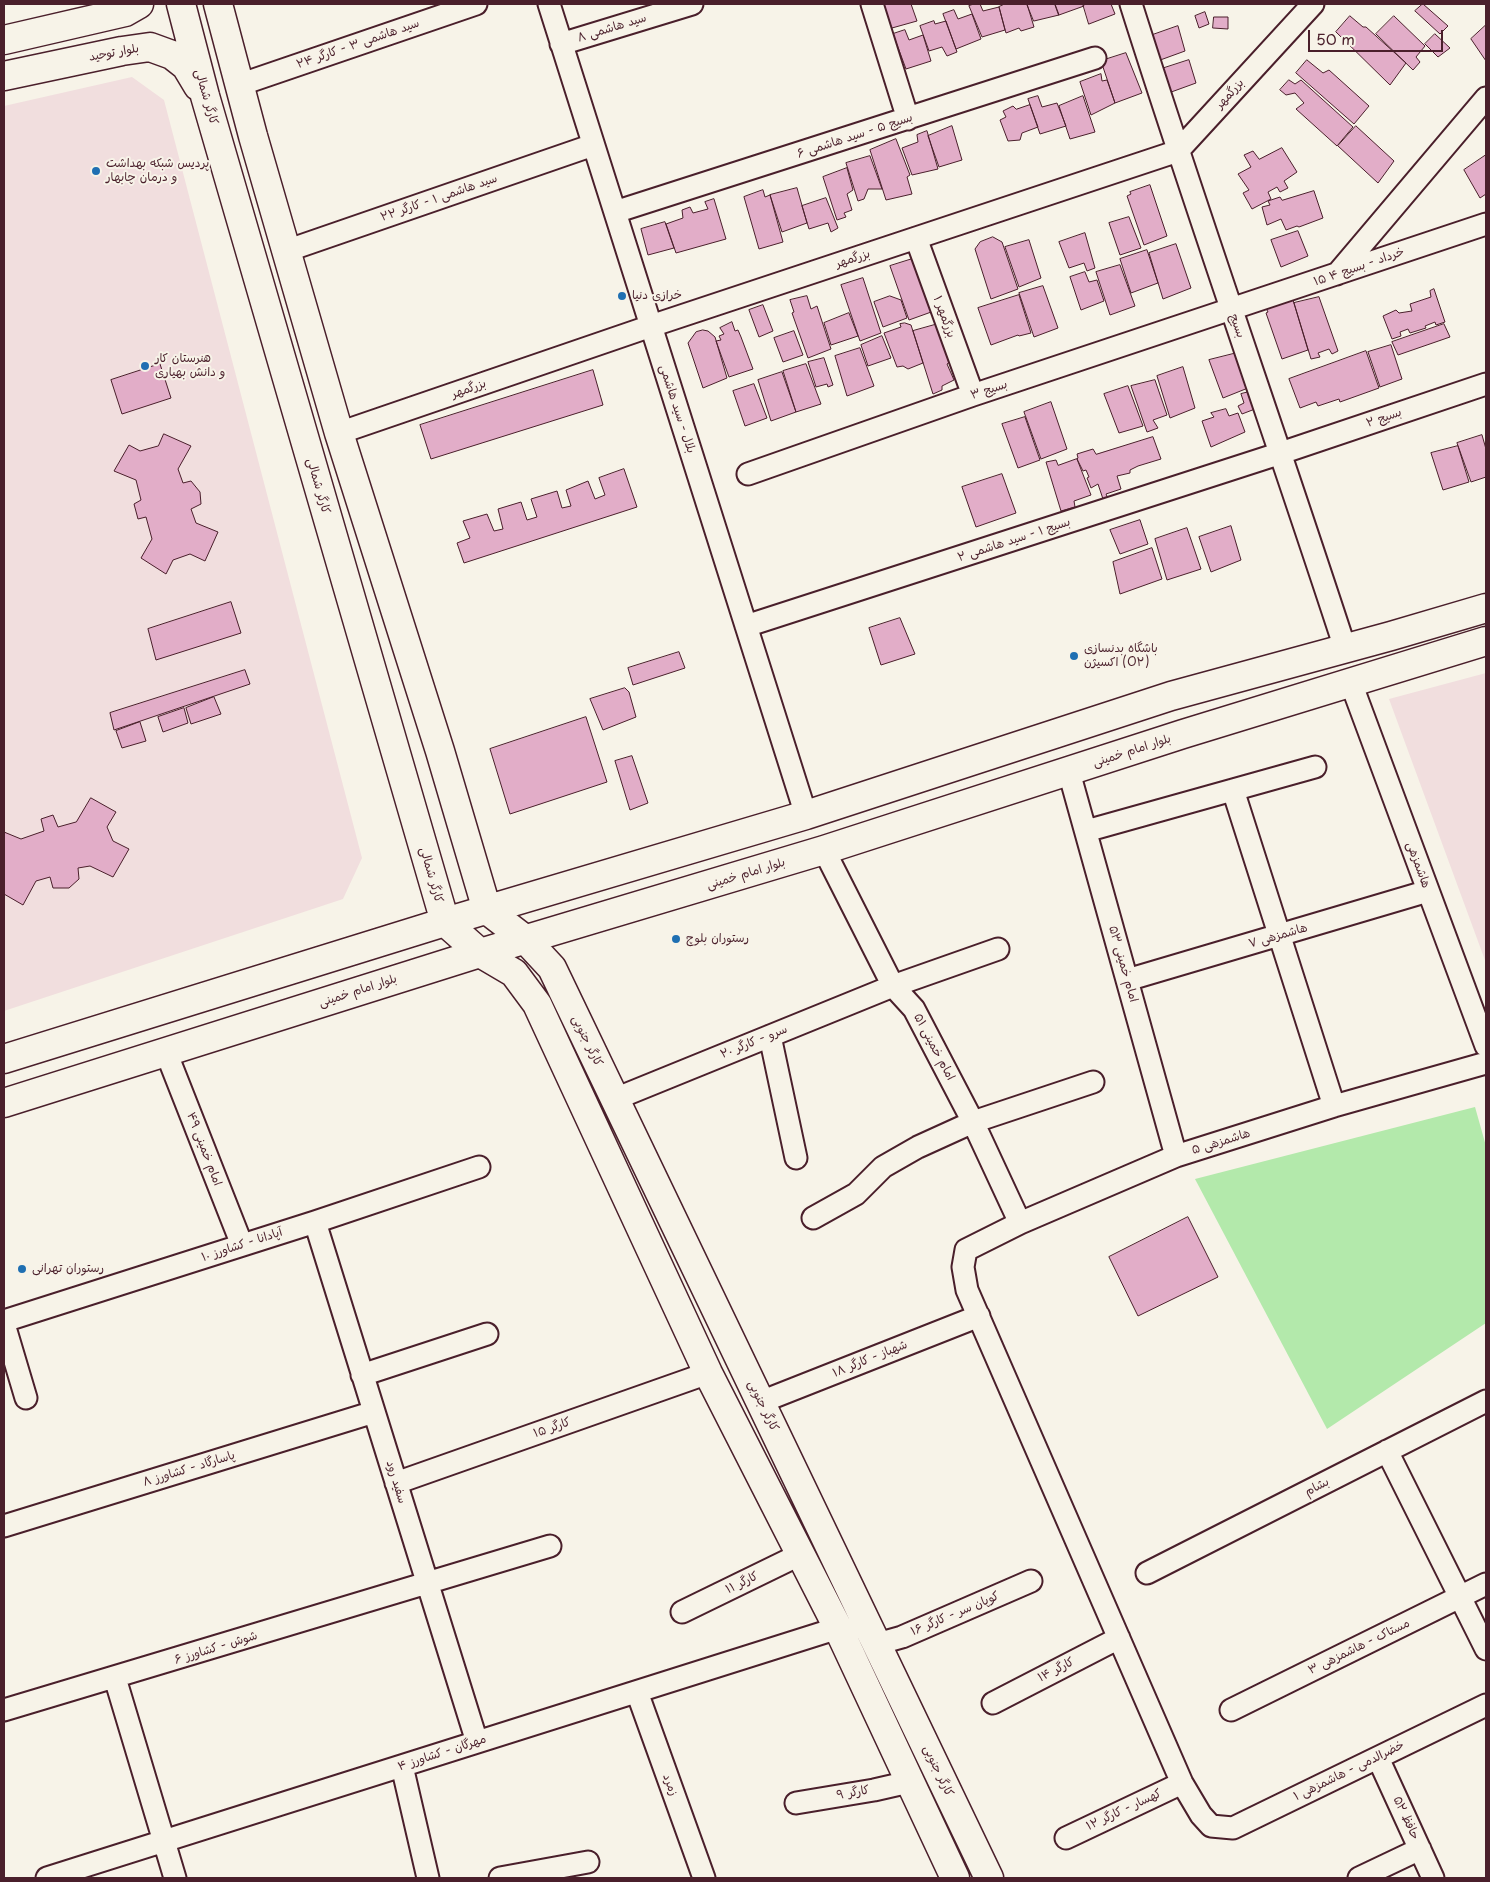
<!DOCTYPE html>
<html>
<head>
<meta charset="utf-8">
<style>
  body { margin:0 }
  #map { position:relative; width:1490px; height:1882px; overflow:hidden; background:#f7f3e8; font-family:"Playpen Sans",sans-serif }
  canvas { display:block }
  .frame { position:absolute; inset:0; border:5px solid #4a1f2b; pointer-events:none }
  .scale { position:absolute; left:1308px; top:30px; width:135px; height:22px; box-sizing:border-box; border:2px solid #4a1f2b; border-top:0; padding-left:6px; font-size:15px; line-height:18px; white-space:nowrap; color:#4a1f2b; -webkit-text-stroke:4px #f7f3e8; paint-order:stroke }
</style>
</head>
<body>
<div id="map">
<canvas width="1490" height="1882"></canvas>
<div class="frame"></div>
<div class="scale">50 m</div>
</div>
<script>
const ctx = document.querySelector('canvas').getContext('2d');
ctx.lineJoin = 'round';
function fillPath(path, color) {
  ctx.fillStyle = color;
  ctx.fill(path, 'evenodd');
}
function stroke(path, color, width, dash) {
  ctx.strokeStyle = color;
  ctx.lineWidth = width;
  ctx.lineCap = dash ? 'butt' : 'round';
  ctx.setLineDash(dash || []);
  ctx.stroke(path);
}
function write(font, color, halo, rows, align = 'center') {
  ctx.font = font + ' "Playpen Sans","Playpen Sans Arabic",sans-serif';
  ctx.lineWidth = 4;
  ctx.setLineDash([]);
  ctx.textBaseline = 'middle';
  ctx.strokeStyle = halo;
  ctx.fillStyle = color;
  for (const [text, x, y, turn = 0] of rows) {
    ctx.save();
    ctx.translate(x, y);
    ctx.rotate((+turn || 0) * Math.PI / 180);
    ctx.textAlign = isNaN(turn) ? turn : align;
    if (halo) ctx.strokeText(text, 0, 0);
    ctx.fillText(text, 0, 0);
    ctx.restore();
  }
}
fillPath(new Path2D(`
  M 132,77 L 164,100 L 362,858 L 343,899 L 4,1011 L 4,106 Z
  M 1486,673 L 1486,963 L 1389,699 Z`), '#f1dede');
fillPath(new Path2D(`
  M 1475,1107 L 1486,1146 L 1486,1323 L 1327,1429 L 1195,1179 Z`), '#b3e9ab');
const building = new Path2D(`
  M 884,4 L 911,4 L 917,21 L 892,28 Z
  M 974,4 L 980,4 L 983,11 L 999,7 L 1005,30 L 982,37 L 969,6 Z
  M 1005,4 L 1027,4 L 1034,27 L 1021,31 L 1019,28 L 1006,33 L 999,7 Z
  M 1027,4 L 1055,4 L 1059,15 L 1034,21 Z
  M 1055,4 L 1083,4 L 1084,6 L 1059,15 Z
  M 1083,4 L 1111,4 L 1115,14 L 1089,24 Z
  M 1423,4 L 1448,26 L 1440,34 L 1415,11 Z
  M 954,10 L 958,19 L 972,14 L 981,39 L 956,49 L 943,14 Z
  M 1205,12 L 1209,24 L 1199,28 L 1195,16 Z
  M 1350,16 L 1363,27 L 1366,27 L 1406,63 L 1390,85 L 1336,32 Z
  M 1394,16 L 1425,46 L 1416,57 L 1420,62 L 1413,70 L 1376,34 Z
  M 1214,17 L 1228,17 L 1228,29 L 1213,28 Z
  M 934,21 L 935,24 L 946,21 L 957,52 L 947,56 L 942,47 L 929,51 L 920,26 Z
  M 1486,25 L 1486,61 L 1471,39 Z
  M 1178,26 L 1185,51 L 1152,63 L 1144,38 Z
  M 905,30 L 909,40 L 923,35 L 931,61 L 906,69 L 893,34 Z
  M 1435,34 L 1450,48 L 1438,57 L 1425,44 Z
  M 1126,53 L 1142,93 L 1115,103 L 1101,61 Z
  M 1189,60 L 1196,83 L 1163,95 L 1155,71 Z
  M 1307,60 L 1323,73 L 1329,70 L 1369,106 L 1354,124 L 1296,73 Z
  M 1101,74 L 1102,81 L 1107,80 L 1115,103 L 1091,115 L 1080,82 Z
  M 1289,80 L 1295,84 L 1301,80 L 1353,127 L 1337,146 L 1296,109 L 1304,103 L 1295,93 L 1286,95 L 1280,90 Z
  M 1038,96 L 1042,107 L 1057,103 L 1066,126 L 1040,134 L 1028,99 Z
  M 1083,96 L 1095,132 L 1070,139 L 1059,106 Z
  M 1030,105 L 1038,127 L 1022,133 L 1020,140 L 1008,141 L 1000,120 L 1006,117 L 1003,111 L 1013,106 L 1016,109 Z
  M 952,126 L 962,160 L 939,167 L 928,136 Z
  M 1356,126 L 1394,161 L 1378,183 L 1338,146 Z
  M 927,131 L 938,169 L 912,175 L 902,148 L 918,142 L 917,135 Z
  M 896,139 L 910,175 L 907,177 L 912,194 L 886,200 L 870,150 Z
  M 1282,148 L 1297,172 L 1284,181 L 1288,188 L 1280,192 L 1277,187 L 1268,192 L 1271,199 L 1252,209 L 1243,193 L 1249,190 L 1238,174 L 1251,167 L 1244,155 L 1253,151 L 1259,159 Z
  M 1486,155 L 1486,194 L 1480,198 L 1464,170 Z
  M 870,156 L 882,189 L 868,189 L 864,199 L 858,201 L 846,163 Z
  M 847,168 L 853,190 L 847,194 L 852,210 L 844,213 L 846,217 L 837,220 L 823,177 Z
  M 1150,185 L 1167,236 L 1144,245 L 1127,196 L 1131,194 L 1130,192 Z
  M 797,188 L 807,223 L 782,232 L 770,195 Z
  M 763,190 L 765,197 L 770,195 L 783,242 L 759,249 L 744,197 Z
  M 1314,191 L 1323,218 L 1299,227 L 1297,226 L 1286,230 L 1281,219 L 1267,225 L 1262,207 L 1270,205 L 1268,201 L 1280,197 L 1282,200 Z
  M 826,198 L 838,228 L 831,232 L 828,223 L 809,229 L 802,206 Z
  M 714,199 L 726,239 L 676,253 L 666,224 L 683,218 L 682,210 L 690,207 L 693,213 L 708,209 L 705,202 Z
  M 1129,217 L 1141,248 L 1120,255 L 1109,223 Z
  M 665,222 L 674,248 L 648,255 L 641,229 Z
  M 1298,231 L 1308,256 L 1281,267 L 1271,240 Z
  M 1085,233 L 1095,268 L 1087,271 L 1084,263 L 1069,268 L 1059,242 Z
  M 993,237 L 1002,242 L 1018,289 L 991,299 L 975,249 L 980,242 Z
  M 1029,240 L 1041,278 L 1019,287 L 1005,247 Z
  M 1176,244 L 1191,288 L 1163,299 L 1149,253 Z
  M 1147,250 L 1158,283 L 1131,293 L 1120,259 Z
  M 912,259 L 918,263 L 934,311 L 909,320 L 890,266 Z
  M 1120,265 L 1135,306 L 1110,315 L 1096,272 Z
  M 1085,272 L 1089,282 L 1097,280 L 1104,301 L 1081,310 L 1070,277 Z
  M 863,278 L 881,333 L 860,341 L 841,285 Z
  M 1043,286 L 1058,328 L 1034,337 L 1019,293 Z
  M 1434,289 L 1445,322 L 1436,325 L 1435,322 L 1425,326 L 1426,328 L 1410,333 L 1408,329 L 1400,332 L 1401,336 L 1392,339 L 1383,316 L 1396,310 L 1399,313 L 1412,311 L 1410,304 L 1431,297 L 1430,291 Z
  M 1019,295 L 1031,333 L 1019,336 L 1018,335 L 991,345 L 978,308 Z
  M 807,296 L 811,309 L 817,306 L 831,349 L 808,358 L 792,313 L 794,312 L 790,300 Z
  M 890,296 L 901,300 L 907,318 L 883,327 L 874,302 Z
  M 1319,297 L 1338,351 L 1332,354 L 1329,349 L 1318,353 L 1320,357 L 1311,359 L 1294,303 Z
  M 1293,300 L 1308,350 L 1282,359 L 1266,313 L 1268,312 L 1266,308 Z
  M 763,305 L 773,331 L 759,337 L 749,310 Z
  M 849,313 L 858,336 L 831,345 L 824,323 Z
  M 732,322 L 735,331 L 738,330 L 741,337 L 753,369 L 729,377 L 716,341 L 721,340 L 719,336 L 724,334 L 720,328 Z
  M 905,323 L 911,325 L 923,363 L 908,369 L 903,366 L 897,367 L 884,333 L 901,327 L 900,324 Z
  M 938,324 L 950,362 L 947,364 L 954,380 L 942,386 L 942,390 L 933,394 L 913,331 Z
  M 1444,324 L 1450,337 L 1398,355 L 1392,342 Z
  M 703,330 L 708,331 L 715,337 L 727,378 L 703,388 L 688,343 L 696,332 Z
  M 794,331 L 803,355 L 783,362 L 774,338 Z
  M 882,336 L 891,358 L 868,366 L 861,345 Z
  M 1391,345 L 1402,379 L 1380,387 L 1368,352 Z
  M 860,348 L 874,386 L 847,396 L 835,356 Z
  M 1366,351 L 1379,388 L 1340,402 L 1339,399 L 1318,406 L 1316,402 L 1300,408 L 1289,379 Z
  M 1237,353 L 1248,388 L 1223,398 L 1209,360 Z
  M 824,358 L 833,385 L 828,387 L 827,384 L 816,387 L 808,362 Z
  M 160,364 L 171,398 L 122,414 L 111,380 Z
  M 806,364 L 821,404 L 796,412 L 783,371 Z
  M 1183,367 L 1195,408 L 1170,418 L 1157,376 Z
  M 593,370 L 603,405 L 431,459 L 420,425 Z
  M 782,372 L 796,412 L 771,421 L 758,380 Z
  M 1155,380 L 1167,415 L 1153,420 L 1158,428 L 1147,432 L 1131,386 Z
  M 754,384 L 767,418 L 745,426 L 733,391 Z
  M 1128,386 L 1143,426 L 1119,433 L 1104,394 Z
  M 1249,392 L 1255,409 L 1242,414 L 1238,406 L 1244,403 L 1241,394 Z
  M 1051,402 L 1067,449 L 1041,459 L 1024,412 Z
  M 1226,409 L 1229,416 L 1238,413 L 1245,432 L 1211,447 L 1202,421 L 1214,417 L 1211,413 Z
  M 1025,417 L 1040,460 L 1018,468 L 1002,424 Z
  M 164,434 L 191,446 L 178,469 L 183,483 L 191,481 L 200,492 L 201,504 L 191,509 L 196,523 L 218,532 L 205,561 L 190,554 L 173,560 L 166,574 L 141,558 L 152,539 L 146,517 L 138,519 L 134,504 L 141,500 L 136,480 L 114,471 L 129,445 L 140,451 L 158,446 Z
  M 1482,435 L 1486,449 L 1486,477 L 1471,482 L 1457,443 Z
  M 1153,437 L 1161,459 L 1138,466 L 1130,470 L 1130,473 L 1117,476 L 1121,489 L 1106,494 L 1110,503 L 1105,505 L 1098,484 L 1091,488 L 1087,478 L 1089,477 L 1086,470 L 1083,471 L 1077,459 L 1078,458 L 1077,454 L 1093,449 L 1096,454 Z
  M 1458,446 L 1469,482 L 1443,490 L 1431,453 Z
  M 1077,459 L 1091,495 L 1074,501 L 1075,507 L 1061,511 L 1046,462 L 1056,460 L 1058,465 Z
  M 624,469 L 637,507 L 464,563 L 457,543 L 470,538 L 463,521 L 487,514 L 494,531 L 503,529 L 498,509 L 521,502 L 527,520 L 537,517 L 531,499 L 557,491 L 562,508 L 571,506 L 566,490 L 588,481 L 595,499 L 605,495 L 599,478 Z
  M 1002,474 L 1016,513 L 976,527 L 962,487 Z
  M 1140,520 L 1148,544 L 1120,554 L 1110,530 Z
  M 1231,526 L 1241,560 L 1211,572 L 1199,537 Z
  M 1187,528 L 1201,569 L 1167,580 L 1155,539 Z
  M 1152,548 L 1162,579 L 1120,594 L 1113,562 Z
  M 231,602 L 241,633 L 156,660 L 148,629 Z
  M 900,618 L 915,654 L 881,665 L 869,628 Z
  M 679,652 L 685,668 L 633,685 L 628,668 Z
  M 245,670 L 250,684 L 114,730 L 110,713 Z
  M 625,688 L 629,692 L 636,717 L 603,730 L 590,699 Z
  M 214,697 L 221,714 L 191,724 L 186,708 Z
  M 184,708 L 188,723 L 163,732 L 158,717 Z
  M 586,717 L 607,782 L 510,814 L 490,749 Z
  M 140,722 L 146,741 L 122,748 L 116,731 Z
  M 632,756 L 648,803 L 630,810 L 615,761 Z
  M 91,798 L 116,812 L 107,827 L 113,841 L 129,849 L 113,877 L 90,866 L 78,868 L 79,879 L 69,888 L 53,888 L 50,877 L 36,881 L 23,905 L 4,894 L 4,832 L 21,839 L 44,831 L 41,819 L 53,815 L 58,827 L 76,822 Z
  M 1188,1217 L 1218,1277 L 1138,1316 L 1109,1257 Z`);
fillPath(building, '#e2adc8');
stroke(building, '#4a1f2b', 1);
const minor = new Path2D(`
  M 549,4 L 806,815
  M 872,4 L 908,119
  M 1131,4 C 1199,220 1275,433 1345,648
  M 561,44 L 692,4
  M 239,85 L 476,4
  M 615,212 L 1095,58
  M 916,238 L 973,395
  M 286,251 L 593,145
  M 1337,274 L 1486,98
  M 339,433 L 651,326 L 1178,151 L 1313,4
  M 748,474 L 973,395 L 1486,224
  M 746,626 L 1281,453 L 1486,384
  M 1351,683 L 1486,1046
  M 1069,772 L 1176,1156
  M 1233,790 L 1334,1106
  M 1086,831 L 1315,767
  M 824,850 L 893,986 L 914,1009 L 973,1122 L 1020,1223
  M 1127,980 L 1428,891
  M 770,1036 L 796,1158
  M 166,1052 L 242,1245
  M 1486,1063 L 1334,1106 L 1176,1156 L 1020,1223 L 966,1250 L 963,1267 L 967,1290 L 1182,1783 L 1201,1815 L 1211,1826 L 1233,1828 L 1486,1705
  M 615,1099 L 893,986 L 998,949
  M 813,1218 L 856,1194 L 883,1167 L 918,1147 L 973,1122 L 1093,1082
  M 315,1222 L 477,1742
  M 4,1321 L 315,1222 L 479,1167
  M 4,1324 L 26,1398
  M 362,1375 L 487,1334
  M 761,1402 L 979,1316
  M 1387,1451 L 1486,1649
  M 396,1483 L 708,1373
  M 4,1526 L 374,1412
  M 1147,1573 L 1486,1401
  M 682,1612 L 801,1554
  M 877,1644 L 902,1637 L 1031,1581
  M 115,1678 L 175,1878
  M 637,1692 L 704,1878
  M 993,1703 L 1119,1638
  M 4,1710 L 550,1546
  M 1231,1710 L 1486,1584
  M 1378,1758 L 1433,1878
  M 402,1766 L 428,1878
  M 796,1803 L 874,1790 L 909,1782
  M 1066,1838 L 1182,1783
  M 47,1878 L 838,1628
  M 500,1878 L 588,1862
  M 1359,1878 L 1420,1849`);
const major = new Path2D(`
  M 181,4 L 205,96 L 445,922 L 480,953 L 514,973 L 537,1004 L 708,1373 L 838,1628 L 955,1878
  M 218,4 L 253,136 L 339,433 L 440,751 L 487,910 L 526,940 L 552,968 L 989,1878
  M 4,40 L 125,12 L 139,4
  M 4,76 L 122,51 L 150,47 L 172,55 L 186,66 L 198,86
  M 4,1059 L 445,922 L 806,815 L 1171,696 L 1391,636 L 1486,608
  M 4,1103 L 480,953 L 824,850 L 1183,734 L 1486,641`);
stroke(minor, '#4a1f2b', 25);
stroke(major, '#4a1f2b', 31);
stroke(minor, '#f7f3e8', 21);
stroke(major, '#f7f3e8', 28);
for (const [x, y, r, color] of [
  [96,171,5,"#1f6fb2"],
  [622,296,5,"#1f6fb2"],
  [145,366,5,"#1f6fb2"],
  [1074,656,5,"#1f6fb2"],
  [676,939,5,"#1f6fb2"],
  [22,1269,5,"#1f6fb2"]
]) {
  const dot = new Path2D();
  dot.arc(x, y, r, 0, 2 * Math.PI);
  ctx.fillStyle = color;
  ctx.fill(dot);
  stroke(dot, '#f7f3e8', 2);
}
write('12px', '#4a1f2b', '#f7f3e8', [
  ["سید هاشمی ۸",612,28,-17],
  ["سید هاشمی ۳ - کارگر ۲۴",358,44,-19],
  ["بلوار توحید",114,53,-10],
  ["بزرگمهر",1230,94,-48],
  ["کارگر شمالی",206,97,74],
  ["بسیج ۵ - سید هاشمی ۶",855,136,-18],
  ["سید هاشمی ۱ - کارگر ۲۲",439,198,-19],
  ["بزرگمهر",853,259,-18],
  ["۱۵ خرداد - بسیج ۴",1359,267,-19],
  ["بزرگمهر ۱",944,317,70],
  ["بسیج",1237,326,71],
  ["بزرگمهر",469,389,-19],
  ["بسیج ۳",989,390,-18],
  ["بلال - سید هاشمی",677,409,72],
  ["بسیج ۲",1384,418,-19],
  ["کارگر شمالی",318,486,74],
  ["بسیج ۱ - سید هاشمی ۲",1014,540,-18],
  ["بلوار امام خمینی",1132,751,-18],
  ["هاشمزهی",1418,865,70],
  ["بلوار امام خمینی",746,874,-17],
  ["کارگر شمالی",431,875,74],
  ["هاشمزهی ۷",1278,936,-16],
  ["امام خمینی ۵۳",1123,964,74],
  ["بلوار امام خمینی",358,991,-18],
  ["کارگر جنوبی",587,1041,64],
  ["سرو - کارگر ۲۰",754,1042,-22],
  ["امام خمینی ۵۱",934,1047,62],
  ["هاشمزهی ۵",1221,1142,-17],
  ["امام خمینی ۴۹",204,1149,69],
  ["آپادانا - کشاورز ۱۰",242,1245,-18],
  ["شهباز - کارگر ۱۸",870,1359,-22],
  ["کارگر جنوبی",763,1406,64],
  ["کارگر ۱۵",552,1428,-19],
  ["پاسارگاد - کشاورز ۸",189,1469,-17],
  ["سفید رود",396,1482,73],
  ["بشام",1317,1487,-27],
  ["کارگر ۱۱",742,1583,-26],
  ["کوپان سر - کارگر ۱۶",955,1614,-23],
  ["مستاک - هاشمزهی ۳",1359,1647,-26],
  ["شوش - کشاورز ۶",216,1648,-17],
  ["کارگر ۱۴",1056,1670,-27],
  ["مهرگان - کشاورز ۴",442,1753,-18],
  ["کارگر جنوبی",938,1771,65],
  ["خضرالدمی - هاشمزهی ۱",1349,1771,-26],
  ["زمرد",670,1785,70],
  ["کارگر ۹",853,1793,-10],
  ["کهسار - کارگر ۱۲",1124,1810,-25],
  ["حافظ ۵۲",1406,1818,65]
]);
write('12px', '#4a1f2b', '#f7f3e8', [
  ["پردیس شبکه بهداشت",106,164],
  ["و درمان چابهار",106,178],
  ["خرازی دنیا",632,296],
  ["هنرستان کار",155,359],
  ["و دانش بهیاری",155,373],
  ["باشگاه بدنسازی",1084,649],
  ["اکسیژن (O۲)",1084,663],
  ["رستوران بلوچ",686,939],
  ["رستوران تهرانی",32,1269]
], 'left');
</script>
</body>
</html>
